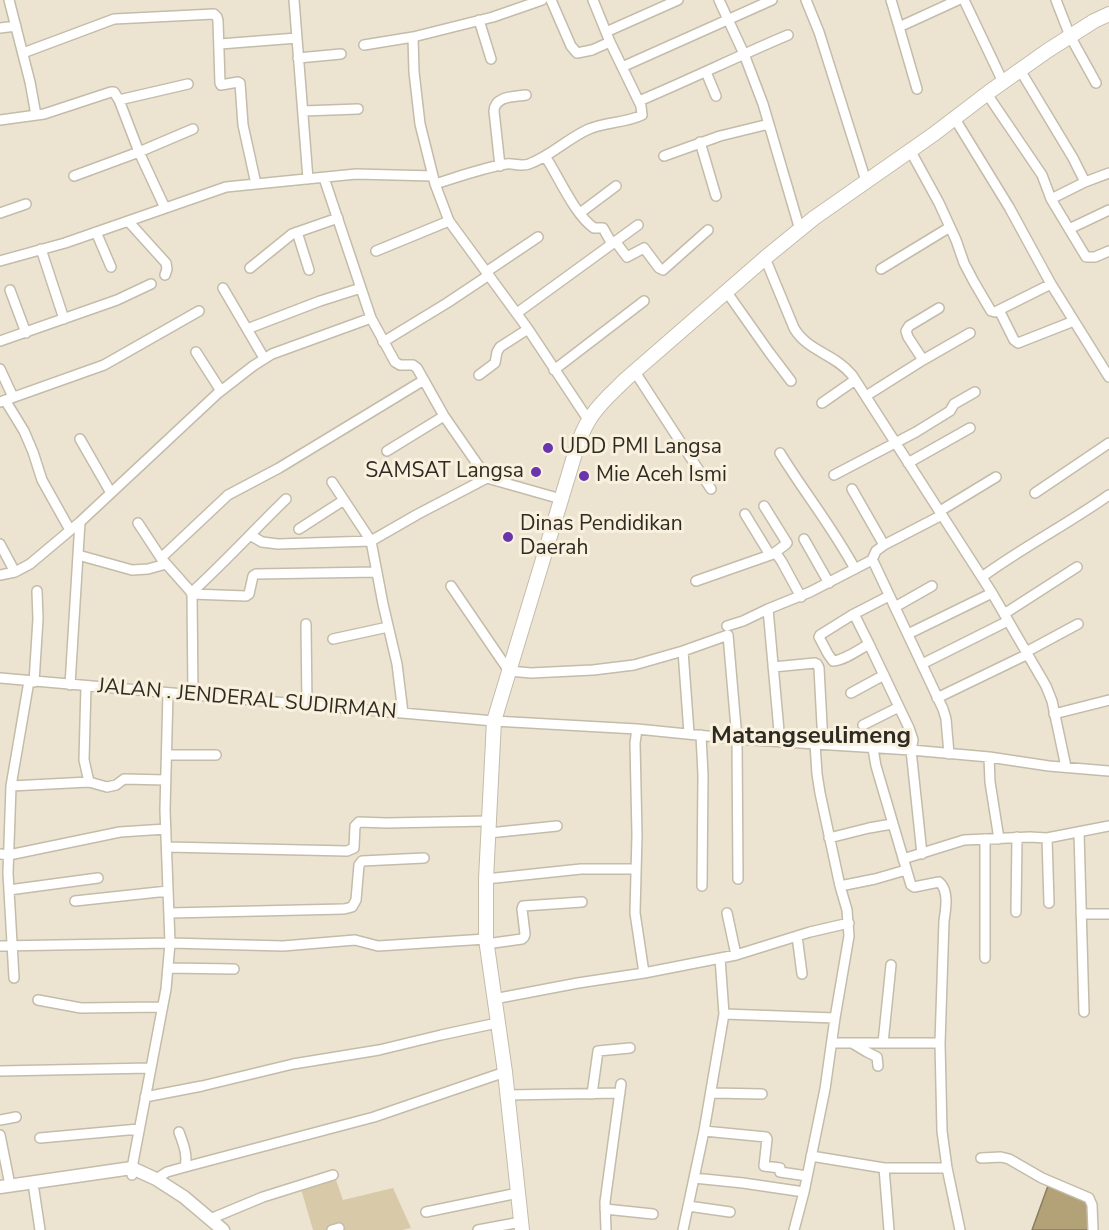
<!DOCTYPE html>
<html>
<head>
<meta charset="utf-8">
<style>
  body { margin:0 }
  canvas { display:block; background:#ece4d1 }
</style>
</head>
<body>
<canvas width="1109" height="1230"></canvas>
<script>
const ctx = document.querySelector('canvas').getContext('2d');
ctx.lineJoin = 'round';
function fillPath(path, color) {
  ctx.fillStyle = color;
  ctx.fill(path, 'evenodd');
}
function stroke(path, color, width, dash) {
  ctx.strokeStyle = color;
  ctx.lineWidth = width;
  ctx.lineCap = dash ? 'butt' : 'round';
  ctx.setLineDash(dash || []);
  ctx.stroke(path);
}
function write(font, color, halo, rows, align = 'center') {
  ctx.font = font + ' "Nunito Sans",sans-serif';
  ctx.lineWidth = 6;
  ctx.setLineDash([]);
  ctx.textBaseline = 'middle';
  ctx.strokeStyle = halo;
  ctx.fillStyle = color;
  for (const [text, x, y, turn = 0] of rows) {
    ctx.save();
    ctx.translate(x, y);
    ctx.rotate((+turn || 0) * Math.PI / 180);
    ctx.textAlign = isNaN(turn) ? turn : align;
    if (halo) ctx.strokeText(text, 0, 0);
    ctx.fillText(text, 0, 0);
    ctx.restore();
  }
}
fillPath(new Path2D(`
  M 336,1180 L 343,1200 L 393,1188 L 411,1228 L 402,1230 L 313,1230 L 301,1189 Z`), '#d8caa8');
const water = new Path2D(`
  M 1049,1183 L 1090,1201 L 1090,1230 L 1032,1230 Z`);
fillPath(water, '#b3a278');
stroke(water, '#8b7e5f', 1.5);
const minor = new Path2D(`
  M 9,0 L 30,82 L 36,115
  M 294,0 L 308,179
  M 551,0 L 571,46 L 577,53 L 592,50 L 610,42
  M 719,0 L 744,54 L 763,104 L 800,230
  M 806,0 L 819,32 L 866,181
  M 891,0 L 899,27
  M 964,0 L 1003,82
  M 1056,0 L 1070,36 L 1096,83
  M 479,20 L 491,59
  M 0,28 L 16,26
  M 606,32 L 678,0
  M 413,37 L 414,72 L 420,124 L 435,184 L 449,221 L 528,329 L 589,421
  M 220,44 L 297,38
  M 364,45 L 413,37 L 493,17 L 542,0
  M 23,53 L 114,19 L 214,14 L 217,17 L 218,21 L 220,83 L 221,85 L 238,82 L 240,83 L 243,125 L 256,184
  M 298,58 L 341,54
  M 622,67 L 772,0
  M 1020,70 L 1073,158 L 1085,182
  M 706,72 L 716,96
  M 917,89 L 899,27 L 958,0
  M 987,94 L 1042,175 L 1051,199 L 1086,257 L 1095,257 L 1109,251
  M 119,100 L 188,84
  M 639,101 C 689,80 738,56 788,35
  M 303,111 L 358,109
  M 955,119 L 1009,207 L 1051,284 L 1109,377
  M 0,120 L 44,114 L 111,92 L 114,92 L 119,100 L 139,152 L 165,208
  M 700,142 L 716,196
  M 910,150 L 939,203 L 956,240 L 964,263 L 974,282 L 991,311 L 995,312 L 1051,284
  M 545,156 C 559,177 574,214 594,228 L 603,228 L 612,244
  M 664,156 L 720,136 L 769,124
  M 500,166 L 494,111 C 495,96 513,97 526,95
  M 74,176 L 139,152 L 193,129
  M 324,178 L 371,318 L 395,362 L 400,365 L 413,365 L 417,368 L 444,416 L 487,478 L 561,499
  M 435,184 C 458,177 482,168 506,164 C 514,163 521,167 529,164 C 551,156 568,138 589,129 C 606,122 626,123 642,115 L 641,106 L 610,42 L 593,0
  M 1051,199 L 1085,182 L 1109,173
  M 0,213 L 26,204
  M 580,213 L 616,186
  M 128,221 L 166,263 L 167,269 L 165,275
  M 1069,229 L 1109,210
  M 96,232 L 111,267
  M 297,232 L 309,270
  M 615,241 L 627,257 L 644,248 L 659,268 L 663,270 L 708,230
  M 41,249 L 64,319
  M 376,251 L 449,221
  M 765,258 L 794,328 C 807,351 835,354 852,375 L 992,593 L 1046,686 L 1052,701 L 1066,767
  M 0,261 L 65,243 L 226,187 L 356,174 L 433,176
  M 250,268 L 292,234 L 338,218
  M 881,269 L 950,227
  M 486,272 L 538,237
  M 223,288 L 247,329 L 320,301 L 361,288
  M 10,290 L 26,333
  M 726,291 L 769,352 L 791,381
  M 999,310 L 1014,340 L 1018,343 L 1074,321
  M 517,313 L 638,225
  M 247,329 L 264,358
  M 0,341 L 117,300 L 151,284
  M 383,342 L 447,303 L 489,275
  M 196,352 L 221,391
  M 923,360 L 908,337 L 906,331 L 909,326 L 939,308
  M 0,369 L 13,397
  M 554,370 L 644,301
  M 635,372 L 711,489
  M 479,375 L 495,363 L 497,352 L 500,347 L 528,329
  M 866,396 L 923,360 L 970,333
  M 5,400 L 24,431 L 33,452 L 42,480 L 70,530
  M 0,402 L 104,365 L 199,311
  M 822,403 L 855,380
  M 80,439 L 111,493
  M 387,451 L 444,416
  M 780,453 C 804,492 833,528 855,569
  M 908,463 L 970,428
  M 834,475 L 916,432 L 950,411 L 954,404 L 975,392
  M 332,482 L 371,541 L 383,604 L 397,664 L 403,713
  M 852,489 L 884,545
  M 1035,493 L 1109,443
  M 764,506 L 787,543 L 785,545 L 774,553
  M 940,511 L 996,477
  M 745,514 L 770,555
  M 138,523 L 161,558 L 192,593 L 193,696
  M 299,529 L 344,500
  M 250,535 L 262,542 L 278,544 L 371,541 L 418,514 L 487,478
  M 804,539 L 829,583
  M 0,544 L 15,572
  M 78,555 L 132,570 L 148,569 L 166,564
  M 161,558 L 228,495 L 279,468 L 424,380
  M 872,560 L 874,563 L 943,709 L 946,719 L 949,754
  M 0,575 L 15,572 L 30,564 L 80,522 L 217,394 L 253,366 L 272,354 L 371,318
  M 982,577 C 1023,547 1068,524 1109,495
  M 696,581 L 776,553 L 782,562 L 801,597
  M 451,586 L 509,671 L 531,673 L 593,670 L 634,665 L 683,651 L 728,635 L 737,739 L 738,879
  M 191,593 C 224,563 254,530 286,499
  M 192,594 L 246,596 L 249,594 L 253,576 L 256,574 L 377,572
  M 895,607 L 932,586
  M 768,609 L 780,742
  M 854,614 L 869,644 C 858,650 845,660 833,661 L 828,654 L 819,637 L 820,635 L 852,615 L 889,596
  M 1004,614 L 1077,567
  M 306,624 L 307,705
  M 727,626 L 743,621 L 768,609 L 810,592 L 872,560 L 876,551 L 884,545 L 942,515
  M 908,634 L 992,593
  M 333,639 L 388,627
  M 869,644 L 909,728 L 913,740 L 911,750 L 922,854
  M 683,651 L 689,733
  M 1026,652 L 1078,624
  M 922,664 L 1008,621
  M 773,667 L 815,663 L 817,664 L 819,668 L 823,744
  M 0,678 L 494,721 L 637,729 L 737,739 L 911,750 L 989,757 L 1049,766 L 1109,771
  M 34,682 L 38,619 L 37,591
  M 70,685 L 80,522
  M 86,686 L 84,760 L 89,782
  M 851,693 L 884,675
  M 937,698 L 1028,654
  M 1054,714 L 1109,700
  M 863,725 L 899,707
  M 637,729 L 635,743 L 637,835 L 635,913 L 644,973
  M 701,735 L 703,775 L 702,886
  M 873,749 L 876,766 L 911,885 L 914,887 L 939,882 C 949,890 946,908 944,921 L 940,1043 L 942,1131 L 947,1168 L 960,1230
  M 167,755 L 216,755
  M 989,757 L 990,782 L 999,839
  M 11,786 L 89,782 L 107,787 L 116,785 L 124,779 L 166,780
  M 1079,832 L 1084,1012
  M 489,833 L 557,826
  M 829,838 L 869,828 L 892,824
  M 1047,838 L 1049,903
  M 985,839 L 985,958
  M 167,847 L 347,851 L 354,848 L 355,826 L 359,822 L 386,823 L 489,821
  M 0,854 L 9,855 L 120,832 L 166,829
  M 903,859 L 964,840 L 1030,837 L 1047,838 L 1109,826
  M 486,879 L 581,869 L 636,869
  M 840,886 L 875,879 L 906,870
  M 9,890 L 98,878
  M 75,901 L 168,891
  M 1016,912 L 1017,837
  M 170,913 L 344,909 L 352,907 L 356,900 L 359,865 L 362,861 L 424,858
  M 727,913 L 736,955
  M 1081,914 L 1109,914
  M 797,936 L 802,974
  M 486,944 L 522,939 L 524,937 L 525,934 L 522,909 L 523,906 L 582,902
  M 0,946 L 170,943 L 283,946 L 355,940 L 378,946 L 486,939
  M 168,968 L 234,969
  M 14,978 L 8,873 L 11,786 L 29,681
  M 494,999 L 578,983 L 644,973 L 736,955 L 810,932 L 849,923
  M 38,1000 L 81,1008 L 162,1007
  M 724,1014 L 835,1018
  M 832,1043 L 940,1043
  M 852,1043 L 867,1052 L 877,1057 L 878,1066
  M 883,1043 L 891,965
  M 0,1071 L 151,1068
  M 711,1093 L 762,1094
  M 592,1094 L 598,1051 L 630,1048
  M 508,1095 L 620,1093
  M 145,1097 L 202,1086 L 293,1064 L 379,1050 L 441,1035 L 497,1023
  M 0,1120 L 16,1117
  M 704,1131 L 766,1137 L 767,1139 L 764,1166 L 780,1168 L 780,1172 L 807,1176
  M 179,1132 C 183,1143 188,1155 185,1167
  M 0,1135 L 10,1185
  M 40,1138 L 139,1129
  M 811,1156 L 884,1168 L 947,1168
  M 981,1158 L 1001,1157 L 1009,1159 L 1042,1178 L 1089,1198 L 1092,1205 L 1093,1230
  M 884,1168 L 889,1230
  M 132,1175 L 132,1168 L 166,989 L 170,943 L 165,810 L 168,693
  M 694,1178 L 743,1183 L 804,1192
  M 156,1179 L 167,1172 L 185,1167 L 374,1117 L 505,1072
  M 34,1190 L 40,1230
  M 688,1206 L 730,1212
  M 605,1209 L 653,1214
  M 426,1212 L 518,1193
  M 210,1219 L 263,1197 L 333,1175
  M 332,1230 L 339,1228
  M 478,1230 L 521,1222
  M 606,1230 L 605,1202 L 621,1084
  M 683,1230 L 704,1131 L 724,1014 L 720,958
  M 794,1230 L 804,1192 L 825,1089 L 835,1018 L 849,936 L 847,910 L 840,886 L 820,793 L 817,774 L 815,744`);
const major = new Path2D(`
  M 0,1187 L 132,1168 L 156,1179 L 184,1197 L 223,1230`);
const highway = new Path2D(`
  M 522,1230 L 505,1072 L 486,939 L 486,879 L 494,721 L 567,480 C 574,458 579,433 593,414 C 602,401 615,390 626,379 L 765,258 L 814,218 L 934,134 L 989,92 L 1047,51 L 1094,21 L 1109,14`);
stroke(minor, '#c4bcaa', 12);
stroke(major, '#c4bcaa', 15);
stroke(highway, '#c4bcaa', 16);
stroke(minor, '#fff', 9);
stroke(major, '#fff', 12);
stroke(highway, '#fff', 14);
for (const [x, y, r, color] of [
  [548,448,6,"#6835ad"],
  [536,472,6,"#6835ad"],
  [584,476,6,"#6835ad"],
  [508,537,6,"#6835ad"]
]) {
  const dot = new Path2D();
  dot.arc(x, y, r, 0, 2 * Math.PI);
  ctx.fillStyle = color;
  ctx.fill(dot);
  stroke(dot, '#f9f1de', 2);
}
write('21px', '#2e2b24', '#f9f1de', [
  ["UDD PMI Langsa",560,448],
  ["SAMSAT Langsa",524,472,"right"],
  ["Mie Aceh Ismi",596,476],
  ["Dinas Pendidikan",520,525],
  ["Daerah",520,549]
], 'left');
write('21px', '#2e2b24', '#f9f1de', [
  ["JALAN . JENDERAL SUDIRMAN",247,700,5]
]);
write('bold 24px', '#2e2b24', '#f9f1de', [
  ["Matangseulimeng",811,737]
]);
</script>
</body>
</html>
